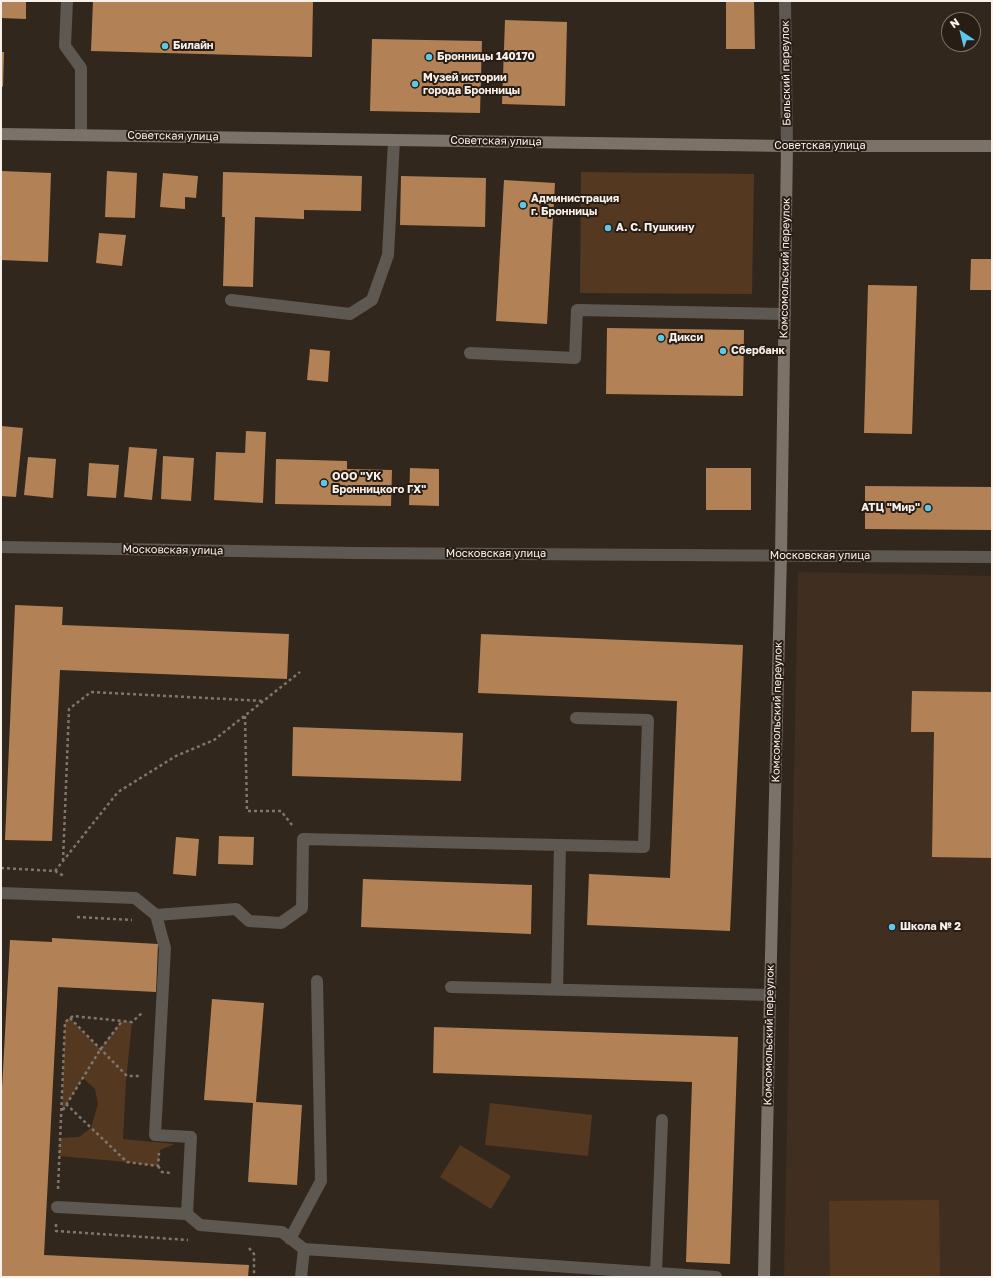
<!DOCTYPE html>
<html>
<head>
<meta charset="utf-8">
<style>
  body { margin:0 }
  #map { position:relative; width:993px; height:1278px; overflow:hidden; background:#32271d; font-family:"Golos Text",sans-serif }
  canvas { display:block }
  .frame { position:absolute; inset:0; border:2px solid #f8f0ea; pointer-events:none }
  .north { position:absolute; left:941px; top:12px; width:40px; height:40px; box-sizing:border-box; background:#281d14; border:1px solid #7b716a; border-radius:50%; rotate:325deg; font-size:11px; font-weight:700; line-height:16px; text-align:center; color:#f8f0ea }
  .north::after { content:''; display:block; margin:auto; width:14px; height:18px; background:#5dc7e8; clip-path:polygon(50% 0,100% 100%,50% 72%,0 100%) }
</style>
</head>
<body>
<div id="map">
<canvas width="993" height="1278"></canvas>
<div class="frame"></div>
<div class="north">N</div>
</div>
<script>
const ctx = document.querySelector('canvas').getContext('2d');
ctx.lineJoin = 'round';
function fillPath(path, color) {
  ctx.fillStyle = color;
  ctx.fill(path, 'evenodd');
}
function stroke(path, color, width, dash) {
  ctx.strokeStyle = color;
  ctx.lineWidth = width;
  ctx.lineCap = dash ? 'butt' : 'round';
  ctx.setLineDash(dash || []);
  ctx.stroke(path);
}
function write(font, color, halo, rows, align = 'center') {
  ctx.font = font + ' "Golos Text",sans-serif';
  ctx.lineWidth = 4;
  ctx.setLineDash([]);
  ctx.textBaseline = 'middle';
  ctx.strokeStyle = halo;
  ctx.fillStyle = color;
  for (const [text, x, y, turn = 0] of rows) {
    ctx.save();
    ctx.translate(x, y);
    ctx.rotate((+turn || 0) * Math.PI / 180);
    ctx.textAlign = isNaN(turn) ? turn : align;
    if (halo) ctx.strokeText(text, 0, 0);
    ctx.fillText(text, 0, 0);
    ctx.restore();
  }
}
fillPath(new Path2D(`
  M 798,572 L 992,576 L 992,1277 L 784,1277 Z`), '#402f21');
fillPath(new Path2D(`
  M 581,172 L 754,174 L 752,294 L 580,293 Z
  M 70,1018 L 100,1049 L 122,1021 L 132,1022 L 126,1081 L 123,1139 L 175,1144 L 160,1150 L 158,1166 L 127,1162 L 59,1156 L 60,1138 L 79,1137 L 91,1128 L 98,1104 L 95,1089 L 83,1078 L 62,1112 L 65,1022 Z
  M 490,1103 L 592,1115 L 588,1156 L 485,1145 Z
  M 460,1145 L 511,1176 L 491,1209 L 440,1177 Z
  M 939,1200 L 940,1277 L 830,1277 L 829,1201 Z`), '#543920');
fillPath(new Path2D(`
  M 1,1 L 26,1 L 26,19 L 1,18 Z
  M 93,1 L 313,1 L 312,57 L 91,51 Z
  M 726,1 L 754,1 L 755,49 L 726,49 Z
  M 505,20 L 567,22 L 565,106 L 502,104 Z
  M 372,39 L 482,41 L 480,113 L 370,111 Z
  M 1,52 L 4,52 L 3,87 L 1,86 Z
  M 1,171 L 51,173 L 48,262 L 1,260 Z
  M 107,171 L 137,173 L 135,218 L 105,217 Z
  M 223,172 L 362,176 L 361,211 L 304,210 L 304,219 L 255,217 L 253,287 L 223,286 L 225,217 L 222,217 Z
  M 163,173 L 198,176 L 196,198 L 185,197 L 185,209 L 160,207 Z
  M 401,176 L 486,178 L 485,227 L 400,225 Z
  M 504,180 L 555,183 L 547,324 L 496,321 Z
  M 99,233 L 126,235 L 122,266 L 96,263 Z
  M 971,259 L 992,259 L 992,290 L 970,290 Z
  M 868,285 L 917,286 L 912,434 L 864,433 Z
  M 607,328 L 744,330 L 743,396 L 606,394 Z
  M 310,349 L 330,351 L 328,382 L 307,380 Z
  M 1,426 L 23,428 L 16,497 L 1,496 Z
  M 246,431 L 266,432 L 263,503 L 214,500 L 216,452 L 245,453 Z
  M 129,447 L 157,449 L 152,500 L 124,497 Z
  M 163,456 L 194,458 L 191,501 L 161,499 Z
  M 28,457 L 56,459 L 53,498 L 24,495 Z
  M 276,459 L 347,461 L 347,469 L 392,470 L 391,506 L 275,504 Z
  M 89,463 L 119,465 L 116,498 L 87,496 Z
  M 410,468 L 439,469 L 439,506 L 409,505 Z
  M 706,468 L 751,468 L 751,510 L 706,510 Z
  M 865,486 L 992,487 L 992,530 L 865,529 Z
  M 15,605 L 63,607 L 62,625 L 289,634 L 287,679 L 60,670 L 52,841 L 5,840 Z
  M 481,634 L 743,645 L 730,931 L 587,925 L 589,874 L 670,878 L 677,701 L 478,693 Z
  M 912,691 L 992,692 L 992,858 L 932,857 L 934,732 L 911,732 Z
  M 293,727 L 463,733 L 461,781 L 292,776 Z
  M 219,836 L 254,837 L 253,865 L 218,864 Z
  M 176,837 L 199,839 L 196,876 L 173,874 Z
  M 363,879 L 532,885 L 531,934 L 361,927 Z
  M 52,938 L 158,944 L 156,992 L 58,987 L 44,1255 L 249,1265 L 248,1277 L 1,1277 L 1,1107 L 10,940 L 52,942 Z
  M 212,999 L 264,1003 L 256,1102 L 302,1105 L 297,1185 L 248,1182 L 253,1103 L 204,1100 Z
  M 434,1027 L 738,1037 L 730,1264 L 686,1262 L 692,1082 L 433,1073 Z`), '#b28256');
stroke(new Path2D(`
  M 245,716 L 247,811 L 281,811 L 292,825
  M 63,861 L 69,709 L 91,692 L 264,701
  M 1,868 L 55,871 L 64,876
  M 55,871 L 118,792 L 176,756 L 214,740 L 300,672
  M 77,917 L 132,920
  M 70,1018 L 127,1076 L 139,1076
  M 66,1104 L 127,1162 L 158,1166 L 159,1153
  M 63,1110 L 100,1050 L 122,1021
  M 158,1166 L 162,1172 L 170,1173
  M 58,1189 L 65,1022 L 73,1016 L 132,1022 L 143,1012
  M 56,1224 L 56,1231 L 188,1240
  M 249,1248 L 254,1254 L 254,1277`), '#80766d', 2.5, [3, 3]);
stroke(new Path2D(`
  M 67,1 L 65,46 L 81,68 L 81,135
  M 231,300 L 350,314 L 372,300 L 388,255 L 394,140
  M 470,353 L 575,358 L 577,310 L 785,314
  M 1,893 L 135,898 L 156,915 L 165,948 L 155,1135 L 191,1137 L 187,1214 L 57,1207
  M 156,915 L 236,909 L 249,921 L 281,923 L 302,908 L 303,839 L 560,845
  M 451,987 L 770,995
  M 557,990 L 560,845 L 644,847 L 648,720 L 576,718
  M 187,1214 L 200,1225 L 282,1232 L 304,1249 L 716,1277
  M 290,1239 L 321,1181 L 317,981
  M 656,1273 L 662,1120
  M 301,1277 L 304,1249`), '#5e5853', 12);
stroke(new Path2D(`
  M 785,1 L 787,146
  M 1,547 L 354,553 L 992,557`), '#5e5853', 12);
stroke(new Path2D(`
  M 1,134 L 787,146 L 992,146
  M 764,1277 L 770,995 L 781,555 L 787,146`), '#7b726a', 12);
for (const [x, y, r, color] of [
  [165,46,4,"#5dc7e8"],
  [429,57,4,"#5dc7e8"],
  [415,84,4,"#5dc7e8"],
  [523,205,4,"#5dc7e8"],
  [608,228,4,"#5dc7e8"],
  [661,338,4,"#5dc7e8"],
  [723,351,4,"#5dc7e8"],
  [324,483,4,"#5dc7e8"],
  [928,508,4,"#5dc7e8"],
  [892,927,4,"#5dc7e8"]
]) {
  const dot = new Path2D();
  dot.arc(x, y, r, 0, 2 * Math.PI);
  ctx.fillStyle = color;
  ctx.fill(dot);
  stroke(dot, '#281d14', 1.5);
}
write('bold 11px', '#f8f0ea', '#281d14', [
  ["Билайн",173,46],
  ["Бронницы 140170",437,57],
  ["Музей истории",423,78],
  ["города Бронницы",423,91],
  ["Администрация",531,199],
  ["г. Бронницы",531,212],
  ["А. С. Пушкину",616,228],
  ["Дикси",669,338],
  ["Сбербанк",731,351],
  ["ООО \"УК",332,477],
  ["Бронницкого ГХ\"",332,490],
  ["АТЦ \"Мир\"",920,508,"right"],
  ["Школа № 2",900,927]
], 'left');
write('11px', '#f8f0ea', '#281d14', [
  ["Бельский переулок",786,73,-91],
  ["Советская улица",173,136,1],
  ["Советская улица",496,141,1],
  ["Советская улица",820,146],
  ["Комсомольский переулок",785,268,-89],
  ["Московская улица",173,550,1],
  ["Московская улица",496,554],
  ["Московская улица",820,556],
  ["Комсомольский переулок",777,712,-89],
  ["Комсомольский переулок",769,1035,-89]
]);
</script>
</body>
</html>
